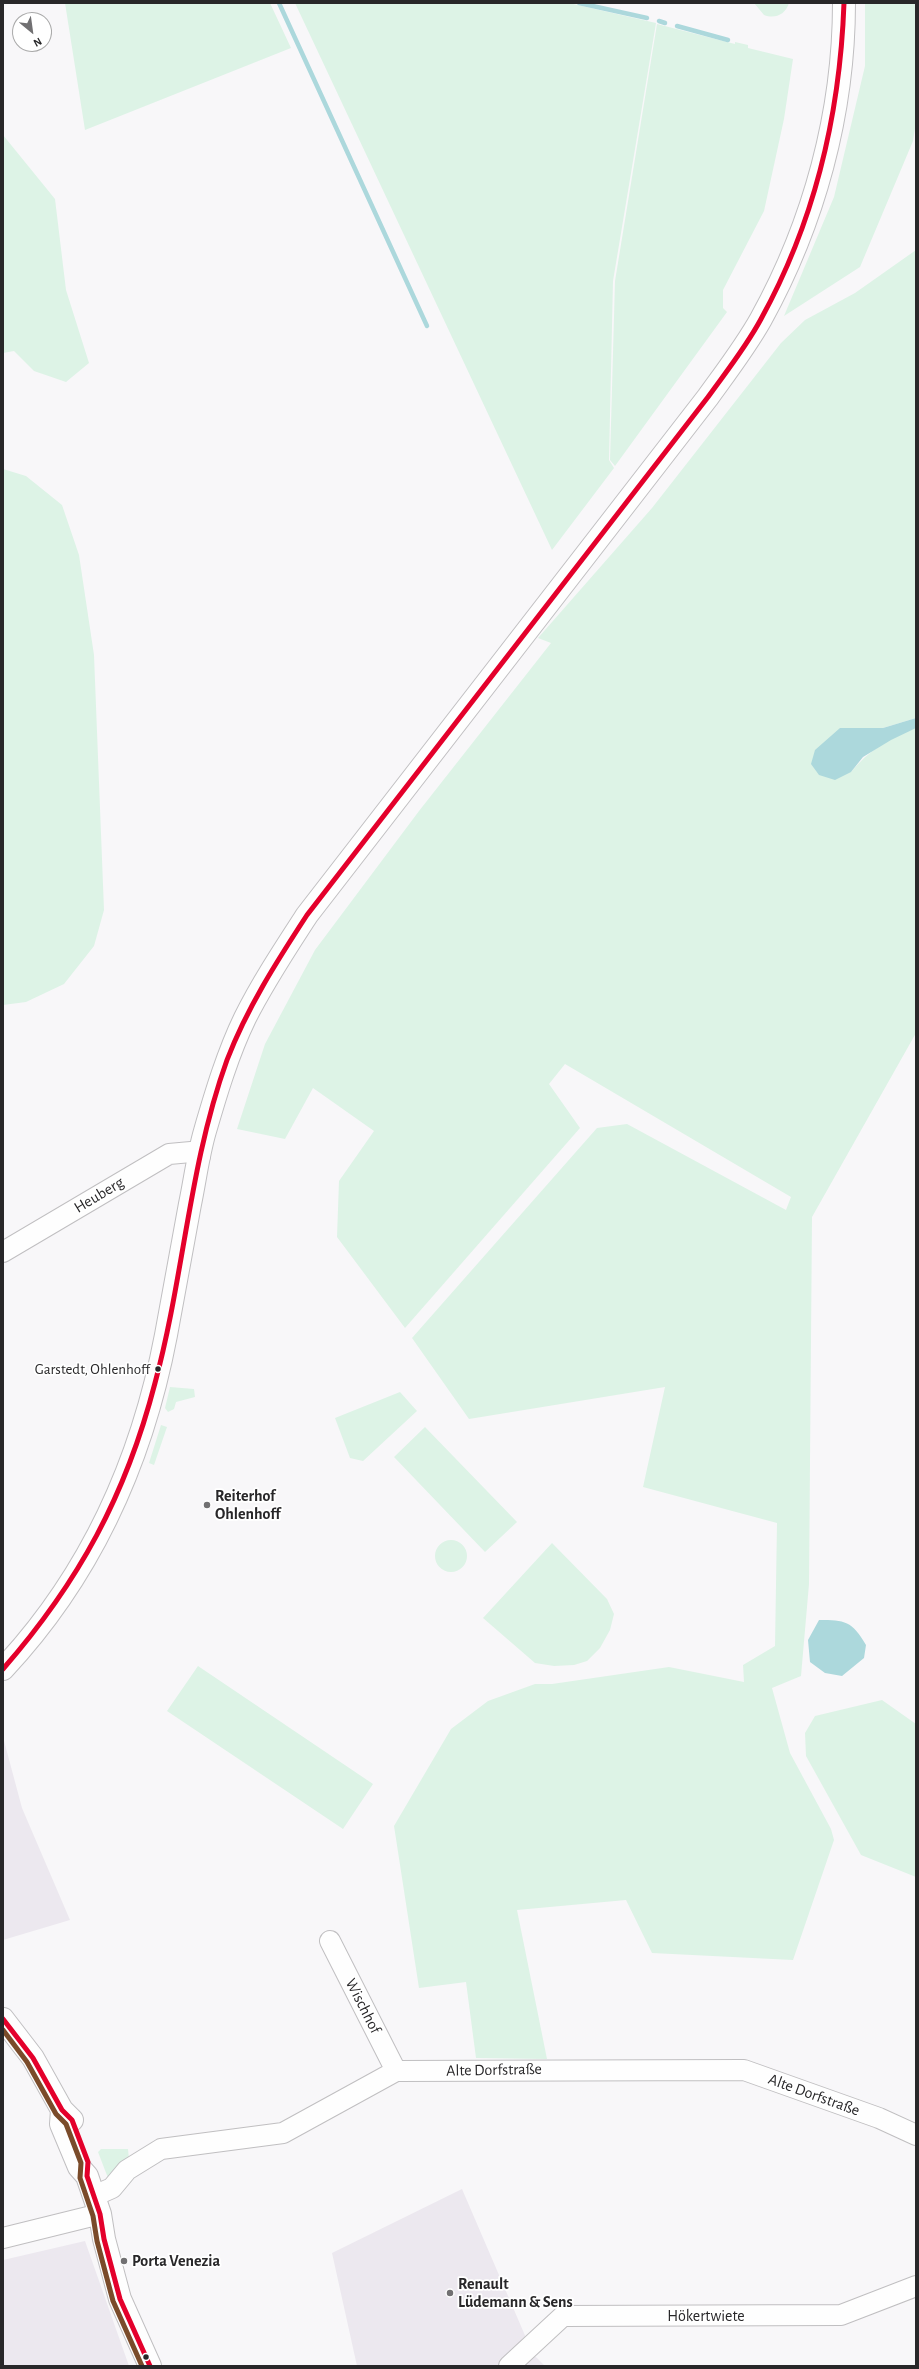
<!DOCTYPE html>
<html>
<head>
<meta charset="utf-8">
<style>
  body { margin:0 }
  #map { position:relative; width:919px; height:2369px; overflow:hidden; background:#f8f7f9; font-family:"Alegreya Sans",sans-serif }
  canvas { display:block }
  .frame { position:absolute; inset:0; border:4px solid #282729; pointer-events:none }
  .north { position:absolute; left:12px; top:12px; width:40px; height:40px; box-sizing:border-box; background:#fff; border:1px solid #a9a9a9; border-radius:50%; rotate:151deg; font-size:11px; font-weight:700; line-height:16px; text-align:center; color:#282729 }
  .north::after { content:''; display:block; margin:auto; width:14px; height:18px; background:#717072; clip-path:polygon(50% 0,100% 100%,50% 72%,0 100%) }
</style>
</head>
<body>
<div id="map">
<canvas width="919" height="2369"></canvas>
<div class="frame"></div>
<div class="north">N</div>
</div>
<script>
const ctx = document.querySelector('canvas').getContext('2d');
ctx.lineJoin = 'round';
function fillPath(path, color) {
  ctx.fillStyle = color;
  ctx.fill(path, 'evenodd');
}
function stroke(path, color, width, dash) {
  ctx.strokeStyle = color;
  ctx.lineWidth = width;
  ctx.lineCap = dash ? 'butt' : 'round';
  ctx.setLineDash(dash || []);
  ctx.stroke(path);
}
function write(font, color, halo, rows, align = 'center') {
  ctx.font = font + ' "Alegreya Sans",sans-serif';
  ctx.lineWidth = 3.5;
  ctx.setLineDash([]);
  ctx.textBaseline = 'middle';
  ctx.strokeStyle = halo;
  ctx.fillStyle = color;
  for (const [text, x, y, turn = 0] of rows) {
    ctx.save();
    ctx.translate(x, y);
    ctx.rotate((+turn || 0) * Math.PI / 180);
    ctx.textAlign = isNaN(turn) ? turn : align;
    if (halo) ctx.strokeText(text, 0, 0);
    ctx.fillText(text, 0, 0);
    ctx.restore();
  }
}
fillPath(new Path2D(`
  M 3,1737 L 22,1808 L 70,1920 L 3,1940 Z
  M 462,2189 L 533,2354 L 545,2366 L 357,2366 L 332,2253 Z
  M 85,2241 L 129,2366 L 3,2366 L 3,2260 Z`), '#ece8ef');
fillPath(new Path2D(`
  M 65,3 L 270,3 L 291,48 L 85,130 Z
  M 295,3 L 569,3 L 656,23 L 613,281 L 609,460 L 614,468 L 552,550 Z
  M 754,3 L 789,3 C 785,15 775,19 764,15 Z
  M 865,3 L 916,3 L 916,122 L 913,141 L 860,267 L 784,316 L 834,197 L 865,66 Z
  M 657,24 L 735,44 L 735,42 L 748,45 L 748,48 L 793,59 L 784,119 L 764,211 L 723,290 L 723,308 L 727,312 L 615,466 L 610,460 L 615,281 Z
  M 3,135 L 55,199 L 66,290 L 89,363 L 66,382 L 34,371 L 14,351 L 3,353 Z
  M 916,250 L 916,718 L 883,728 L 866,728 L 851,772 C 867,752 891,736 916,728 L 916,1033 L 812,1217 L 809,1584 L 801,1676 L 772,1688 L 790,1753 L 831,1829 L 834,1840 L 793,1960 L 652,1953 L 626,1900 L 517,1910 L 547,2059 L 476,2058 L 466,1982 L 419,1988 L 394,1826 L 451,1729 L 488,1701 L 535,1684 L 552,1684 L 669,1667 L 744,1682 L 743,1665 L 775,1646 L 777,1523 L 643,1487 L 665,1387 L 469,1419 L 412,1338 L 597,1128 L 627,1124 L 786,1210 L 791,1197 L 565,1064 L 549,1084 L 580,1128 L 405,1328 L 337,1237 L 339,1181 L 374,1131 L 313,1088 L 285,1139 L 237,1129 L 265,1044 L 315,950 L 419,811 L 551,643 L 538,638 L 652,508 L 781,343 L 805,320 L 855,293 Z
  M 3,469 L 26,476 L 62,505 L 79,555 L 94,655 L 104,910 L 94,946 L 64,984 L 26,1002 L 3,1005 Z
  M 170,1387 L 194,1389 L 195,1397 L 176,1402 L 174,1409 L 168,1412 L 165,1408 Z
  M 400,1392 L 417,1411 L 363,1461 L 350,1458 L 335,1418 Z
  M 161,1425 L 167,1427 L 154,1465 L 149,1463 Z
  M 425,1427 L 517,1522 L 485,1552 L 394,1457 Z
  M435 1556a16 16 0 1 1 32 0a16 16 0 1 1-32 0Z
  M 552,1543 L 607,1599 L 614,1614 L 610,1630 L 600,1648 L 587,1661 L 574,1665 L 554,1666 L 535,1663 L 483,1618 Z
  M 198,1666 L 373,1784 L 343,1829 L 167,1711 Z
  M 882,1700 L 916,1724 L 916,1877 L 861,1855 L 806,1756 L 805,1733 L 815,1716 Z
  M 101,2149 L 128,2149 L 129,2159 L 108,2178 L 98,2152 Z`), '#ddf3e6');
fillPath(new Path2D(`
  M 916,718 L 916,728 L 891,740 L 863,757 L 851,772 L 835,780 L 819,775 L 811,764 L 815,750 L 840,728 L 883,728 Z
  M 819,1620 C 845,1620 852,1621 866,1645 L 864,1658 L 842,1676 L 825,1673 L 810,1662 L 808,1640 Z`), '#acd8dc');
stroke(new Path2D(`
  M 279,3 L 427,326
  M 579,3 L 647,18
  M 659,21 L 665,23
  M 677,26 L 728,40`), '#acd8dc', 4.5);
const minor = new Path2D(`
  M 3,1252 L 169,1154 L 191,1152 L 200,1156
  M 330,1941 L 396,2071
  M 94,2196 L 112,2188 L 127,2170 L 161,2149 L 283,2133 L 396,2071 L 744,2070 L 879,2118 L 916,2135
  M 3,2238 L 100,2214
  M 509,2366 L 563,2316 L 841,2315 L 916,2286`);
const major = new Path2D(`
  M 3,1669 C 91,1575 142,1461 166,1335 C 174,1291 182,1248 190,1204 C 195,1180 198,1155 205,1131 C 216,1093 228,1053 245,1018 C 263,982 285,949 307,915 L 708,397 C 726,372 746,346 761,319 C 814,223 844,113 844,3
  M 3,2019 L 33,2058 L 62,2110 L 72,2120
  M 62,2110 L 61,2124 L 79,2167 L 87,2176 L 100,2214 L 104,2239 L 120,2299 L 150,2366`);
stroke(minor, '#c0bfc1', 22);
stroke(major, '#c0bfc1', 24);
stroke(minor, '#fefefe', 20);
stroke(major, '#fefefe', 22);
stroke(new Path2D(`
  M 3,1669 C 79,1582 126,1495 155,1383 C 184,1276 189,1165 227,1060 C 247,1008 277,961 307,915 L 708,397 C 726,372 746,347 761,319 C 815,221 840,114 844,3
  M 3,2019 L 33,2058 L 62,2110 L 72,2120 L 88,2162 L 87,2176 L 100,2214 L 104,2239 L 120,2299 L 150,2366`), '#e4002b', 5);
stroke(new Path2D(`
  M 3,2030 L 27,2062 L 56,2114 L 66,2124 L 81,2163 L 80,2178 L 93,2216 L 97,2241 L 113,2301 L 142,2366`), '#7a4b2a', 5);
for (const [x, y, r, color] of [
  [158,1369,3.5,"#282729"],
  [207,1505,4,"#717072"],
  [124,2261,4,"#717072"],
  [450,2293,4,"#717072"],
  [146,2357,3.5,"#282729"]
]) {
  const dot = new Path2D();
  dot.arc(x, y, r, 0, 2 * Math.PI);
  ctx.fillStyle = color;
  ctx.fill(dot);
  stroke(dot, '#fff', 1.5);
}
write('15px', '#282729', '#fff', [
  ["Garstedt, Ohlenhoff",150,1369]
], 'right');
write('16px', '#282729', '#fff', [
  ["Heuberg",99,1195,-31],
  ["Wischhof",363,2006,63],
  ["Alte Dorfstraße",494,2070,-1],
  ["Alte Dorfstraße",814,2095,20],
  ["Hökertwiete",706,2316]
]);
write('bold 16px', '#282729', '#fff', [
  ["Reiterhof",215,1496],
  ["Ohlenhoff",215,1514],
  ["Porta Venezia",132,2261],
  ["Renault",458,2284],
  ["Lüdemann & Sens",458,2302]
], 'left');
</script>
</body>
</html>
